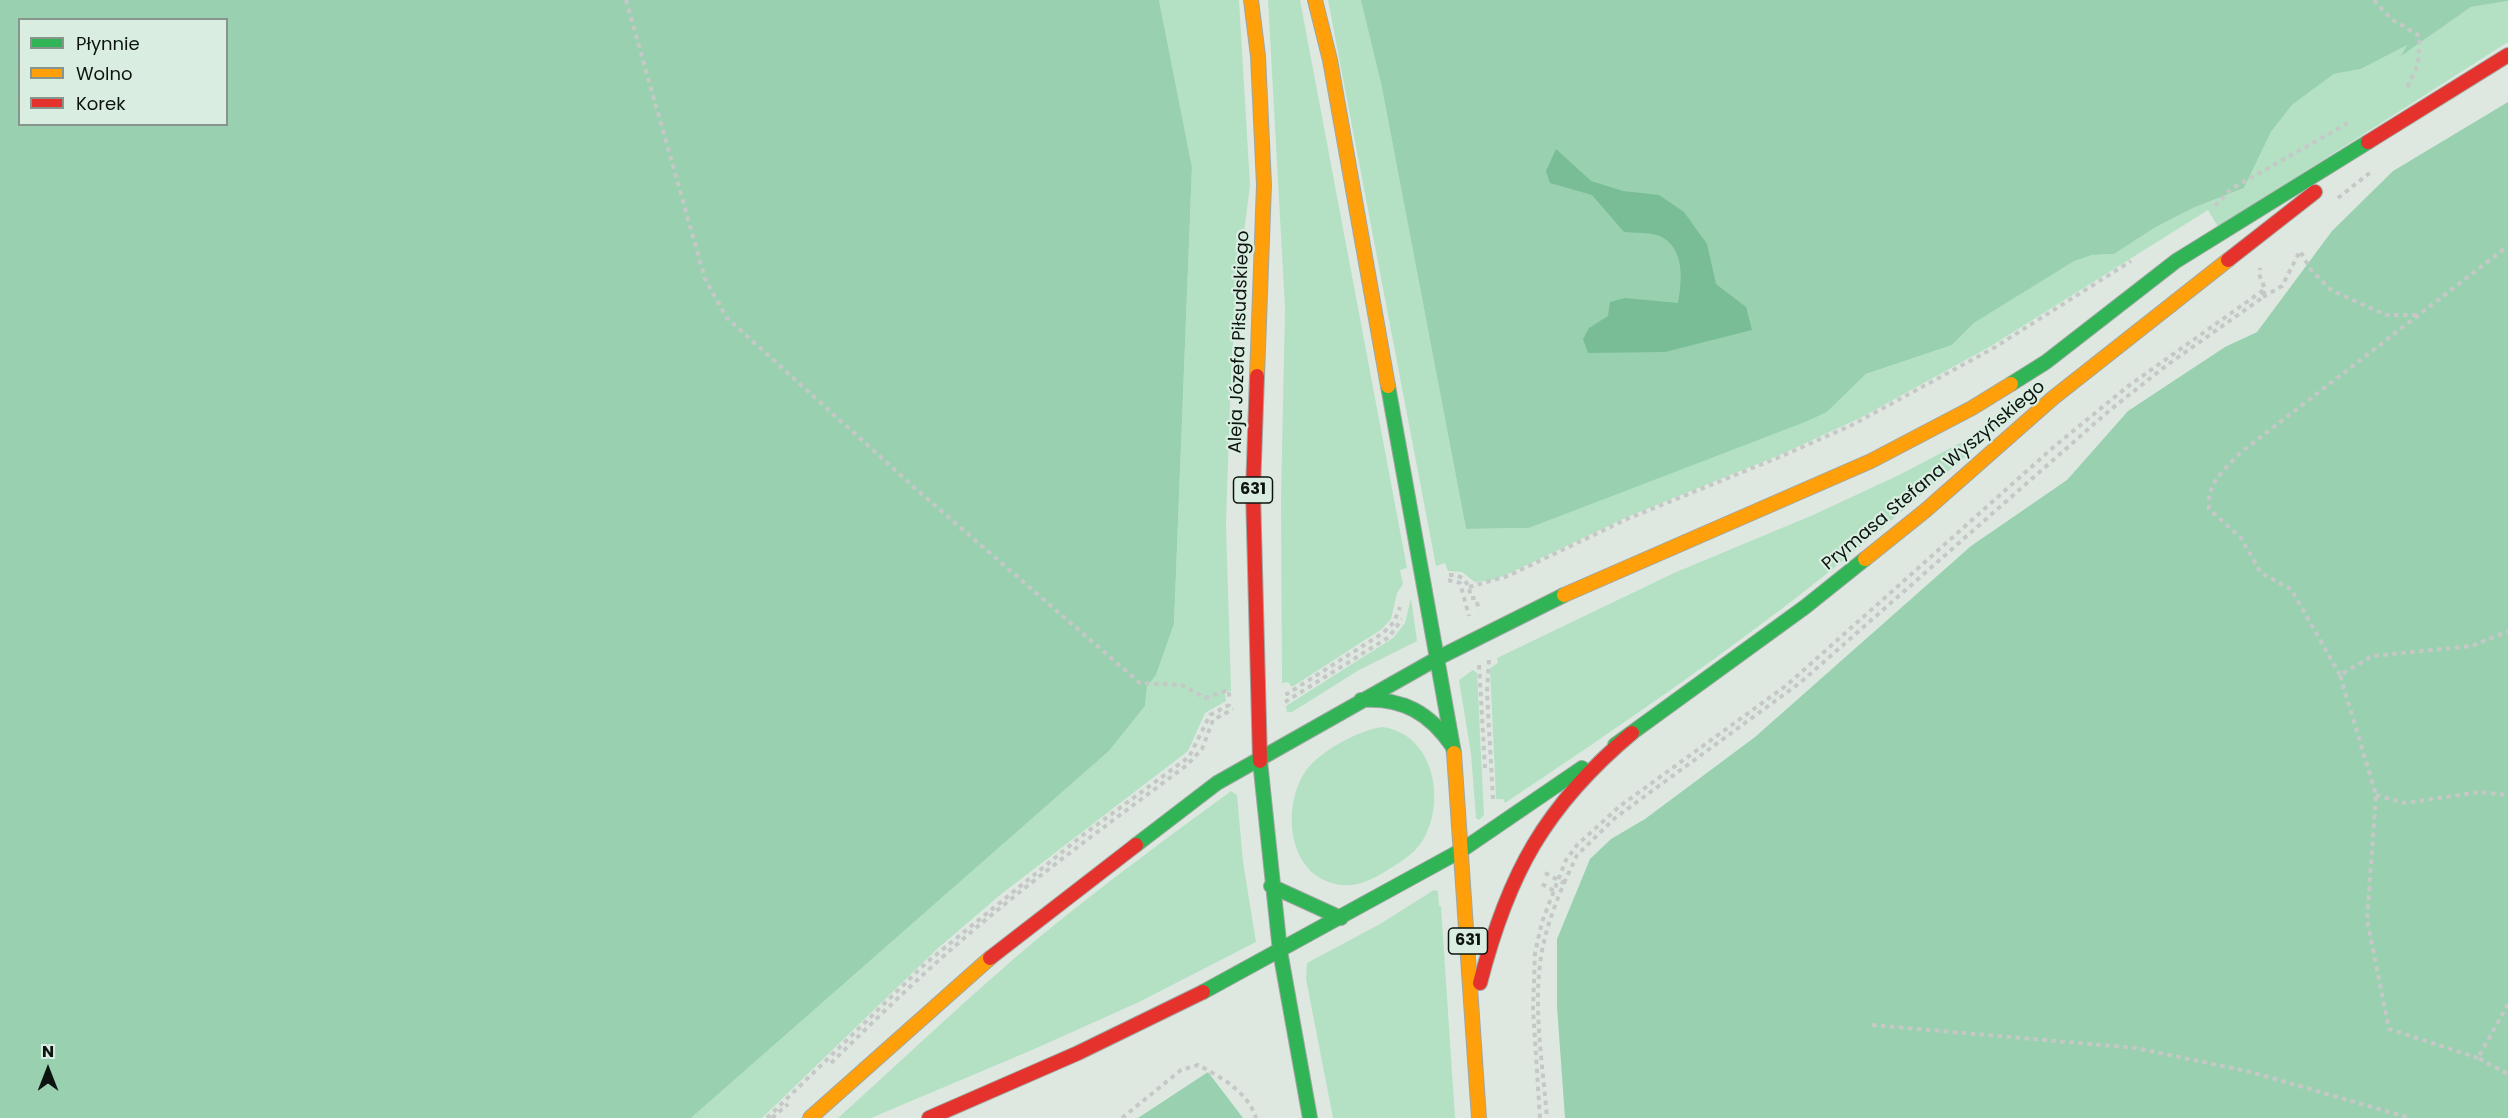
<!DOCTYPE html>
<html>
<head>
<meta charset="utf-8">
<style>
  body { margin:0 }
  #map { position:relative; width:2508px; height:1118px; overflow:hidden; background:#dee8e1; font-family:Poppins,sans-serif }
  canvas { display:block }
  .legend { position:absolute; left:18px; top:18px; width:210px; height:108px; box-sizing:border-box; background:#d9ede0; border:2px solid #87968c; margin:0; padding:8px 10px; list-style:none; font-size:18px; color:#0d140f }
  .legend li { display:flex; align-items:center; gap:12px; height:30px }
  .legend b { width:30px; border:2px solid #87968c }
  .north { position:absolute; left:18px; top:1040px; width:60px; height:60px; -webkit-text-stroke:4px #d9ede0; paint-order:stroke; rotate:0deg; font-size:16px; font-weight:700; line-height:24px; text-align:center; color:#0d140f }
  .north::after { content:''; display:block; margin:auto; width:21px; height:27px; background:#0d140f; clip-path:polygon(50% 0,100% 100%,50% 72%,0 100%) }
</style>
</head>
<body>
<div id="map">
<canvas width="2508" height="1118"></canvas>
<ul class="legend">
<li><b style="height:8px;background:#30b455"></b>Płynnie</li>
<li><b style="height:8px;background:#ff9f0a"></b>Wolno</li>
<li><b style="height:8px;background:#e5322d"></b>Korek</li>
</ul>
<div class="north">N</div>
</div>
<script>
const ctx = document.querySelector('canvas').getContext('2d');
ctx.lineJoin = 'round';
function fillPath(path, color) {
  ctx.fillStyle = color;
  ctx.fill(path, 'evenodd');
}
function stroke(path, color, width, dash) {
  ctx.strokeStyle = color;
  ctx.lineWidth = width;
  ctx.lineCap = dash ? 'butt' : 'round';
  ctx.setLineDash(dash || []);
  ctx.stroke(path);
}
function write(font, color, halo, rows, align = 'center') {
  ctx.font = font + ' Poppins,sans-serif';
  ctx.lineWidth = 4.5;
  ctx.setLineDash([]);
  ctx.textBaseline = 'middle';
  ctx.strokeStyle = halo;
  ctx.fillStyle = color;
  for (const [text, x, y, turn = 0] of rows) {
    ctx.save();
    ctx.translate(x, y);
    ctx.rotate((+turn || 0) * Math.PI / 180);
    ctx.textAlign = isNaN(turn) ? turn : align;
    if (halo) ctx.strokeText(text, 0, 0);
    ctx.fillText(text, 0, 0);
    ctx.restore();
  }
}
fillPath(new Path2D(`
  M 1159,0 L 1239,0 L 1250,185 L 1236,297 L 1231,376 L 1226,523 L 1231,691 L 1225,692 L 1226,701 L 1205,713 L 1188,751 L 1000,895 L 937,949 L 762,1118 L 691,1118 L 1109,751 L 1145,706 L 1147,687 L 1156,675 L 1174,624 L 1192,167 Z
  M 1268,0 L 1300,0 L 1407,568 L 1400,570 L 1403,584 L 1397,593 L 1391,619 L 1382,629 L 1292,687 L 1288,682 L 1282,683 L 1281,499 L 1285,308 Z
  M 1328,0 L 1368,0 L 1381,83 L 1466,529 L 1529,528 L 1827,412 L 1866,374 L 1952,345 L 1974,323 L 2074,260 L 2092,255 L 2114,254 L 2156,227 L 2193,208 L 2244,188 L 2271,132 L 2292,105 L 2334,74 L 2361,69 L 2408,44 L 2402,55 L 2471,7 L 2508,1 L 2508,42 L 2218,227 L 2208,210 L 1991,346 L 1862,417 L 1782,454 L 1627,517 L 1508,574 L 1492,580 L 1475,582 L 1462,572 L 1448,571 L 1445,563 L 1436,566 Z
  M 1999,418 L 2003,423 C 1948,472 1892,521 1834,568 C 1729,652 1617,728 1505,803 L 1503,799 L 1496,799 L 1490,668 L 1498,663 L 1497,658 L 1674,573 L 1813,515 L 1899,475 L 1964,441 Z
  M 1411,598 L 1417,641 L 1359,670 L 1292,712 L 1287,712 L 1286,706 L 1393,638 L 1405,623 Z
  M 1473,670 L 1477,673 L 1484,815 L 1479,820 L 1476,818 L 1471,754 L 1459,680 Z
  M 1382,727 C 1433,733 1447,800 1423,840 C 1414,855 1396,865 1381,874 C 1364,884 1348,889 1329,882 C 1287,868 1283,805 1305,772 C 1318,752 1359,730 1382,727 Z
  M 1231,791 L 1237,795 L 1243,862 L 1256,942 L 1139,1002 L 1032,1050 L 871,1118 L 838,1118 C 906,1057 971,994 1042,935 C 1103,885 1167,838 1231,791 Z
  M 1434,890 L 1438,891 L 1439,906 L 1441,906 L 1455,1118 L 1333,1118 L 1306,979 L 1307,963 L 1380,924 Z`), '#b4e1c4');
fillPath(new Path2D(`
  M 0,0 L 1159,0 L 1192,167 L 1174,624 L 1156,675 L 1147,687 L 1145,706 L 1109,751 L 691,1118 L 0,1118 ZM 20,20 L 226,20 L 226,124 L 20,124 Z
  M 1361,0 L 2508,0 L 2508,1 L 2471,7 L 2401,56 L 2407,45 L 2361,69 L 2334,74 L 2292,105 L 2271,132 L 2244,188 L 2193,208 L 2156,227 L 2114,254 L 2092,255 L 2074,261 L 1974,323 L 1952,345 L 1866,374 L 1827,412 L 1805,422 L 1529,528 L 1466,529 L 1381,83 Z
  M 2508,102 L 2508,1118 L 1565,1118 L 1557,1007 L 1557,939 L 1590,859 L 1611,839 L 1645,819 L 1755,737 L 1971,546 L 2067,480 L 2128,411 L 2225,347 L 2257,332 L 2332,231 L 2393,171 Z
  M 1208,1072 L 1243,1118 L 1138,1118 Z`), '#99d1b0');
fillPath(new Path2D(`
  M 1556,149 L 1591,181 L 1623,191 L 1659,195 L 1684,212 L 1707,244 L 1716,284 L 1746,307 L 1752,330 L 1665,352 L 1588,353 L 1583,339 L 1589,328 L 1608,316 L 1610,302 L 1625,298 L 1678,303 C 1682,281 1685,250 1662,237 C 1653,232 1635,233 1624,232 L 1592,195 L 1550,183 L 1546,171 Z`), '#78bd95');
const fast = new Path2D(`
  M 2011,384 L 2046,362 L 2176,261 L 2368,142
  M 1388,386 L 1454,753
  M 1361,700 C 1402,697 1430,713 1453,747
  M 1615,745 L 1805,607 L 1865,559
  M 1260,761 L 1280,951 L 1310,1118
  M 1136,845 L 1217,783 L 1438,658 L 1564,595
  M 1271,886 L 1341,918
  M 1203,992 L 1462,850 L 1582,768`);
const slow = new Path2D(`
  M 1251,0 L 1258,56 L 1264,185 L 1257,376
  M 1315,0 L 1330,60 L 1388,386
  M 1865,559 L 1926,510 L 2053,398 L 2228,260
  M 1564,595 L 1871,461 L 1972,408 L 2011,384
  M 1454,753 L 1479,1118
  M 810,1118 L 990,958`);
const jam = new Path2D(`
  M 2368,142 L 2508,55
  M 2228,260 L 2315,192
  M 1257,376 L 1253,491 L 1260,761
  M 990,958 L 1136,845
  M 1480,983 C 1508,874 1545,806 1632,733
  M 929,1118 L 1078,1053 L 1203,992`);
stroke(fast, '#9fa7a2', 16);
stroke(slow, '#9fa7a2', 16);
stroke(jam, '#9fa7a2', 16);
stroke(new Path2D(`
  M 626,0 L 705,279 L 727,318 L 916,489 L 1140,683 L 1182,685 L 1205,698 L 1228,690 L 1230,699
  M 2374,0 L 2391,19 L 2420,36 L 2418,64 L 2407,88
  M 2338,198 L 2372,171
  M 2215,206 L 2231,189 L 2348,123
  M 2263,297 L 2282,286 L 2300,251 L 2311,270 L 2331,290 L 2386,315 L 2419,315
  M 1449,575 C 1464,574 1469,584 1471,598 L 1476,598 L 1479,611
  M 1448,580 L 1460,583 L 1469,616
  M 1469,587 L 1508,576 L 1627,519 L 1782,456 L 1852,425 L 1992,349 L 2131,261
  M 1489,660 L 1487,692 L 1493,799
  M 1479,665 L 1485,768
  M 2340,675 L 2291,589 L 2261,573 L 2241,538 L 2209,509 C 2206,484 2224,470 2240,453 L 2508,246
  M 1287,692 L 1287,694 L 1383,633 L 1394,622 L 1400,607
  M 1285,702 L 1389,637 L 1402,619
  M 2376,795 L 2404,803 L 2480,792 L 2508,795
  M 1545,873 L 1564,883 C 1554,907 1545,931 1541,957 C 1533,1010 1543,1066 1547,1118
  M 1564,883 L 1577,855 L 1615,818 L 1801,682 L 2110,410 L 2167,365 L 2262,298 L 2265,289
  M 1542,884 L 1554,891
  M 2508,1004 L 2478,1058 L 2508,1074
  M 1872,1025 L 2136,1048 L 2251,1072 L 2410,1118
  M 2478,1058 L 2389,1029 L 2367,920 L 2376,795 L 2340,675 L 2372,656 L 2472,646 L 2508,631
  M 831,1063 C 878,1017 926,970 977,927 C 1045,870 1116,818 1187,765 L 1202,749 L 1213,720 L 1233,709
  M 767,1118 L 926,963 L 1083,835 L 1189,757 L 1210,715 L 1229,705 L 1229,701
  M 772,1118 L 788,1104
  M 1122,1118 L 1181,1070 L 1198,1065 C 1221,1077 1248,1092 1256,1118
  M 1540,1118 L 1533,1009 L 1535,953 L 1542,922 L 1558,880 L 1566,860 L 1577,845 L 1620,806 L 1787,685 L 2056,445 L 2127,387 L 2265,289 L 2259,274 L 2260,268`), '#c5c8c6', 4, [4.5, 4.5]);
stroke(fast, '#30b455', 14);
stroke(slow, '#ff9f0a', 14);
stroke(jam, '#e5322d', 14);
for (const [x, y, w] of [
  [1253,490,39],
  [1468,941,39]
]) {
  const box = new Path2D();
  box.roundRect(x - w / 2, y - 13, w, 26, 4.5);
  ctx.fillStyle = '#d9ede0';
  ctx.fill(box);
  stroke(box, '#0d140f', 1.5);
}
write('bold 16px', '#0d140f', null, [
  ["631",1253,490],
  ["631",1468,941]
]);
write('18px', '#0d140f', '#d9ede0', [
  ["Aleja Józefa Piłsudskiego",1240,342,-88],
  ["Prymasa Stefana Wyszyńskiego",1934,476,-40]
]);
</script>
</body>
</html>
